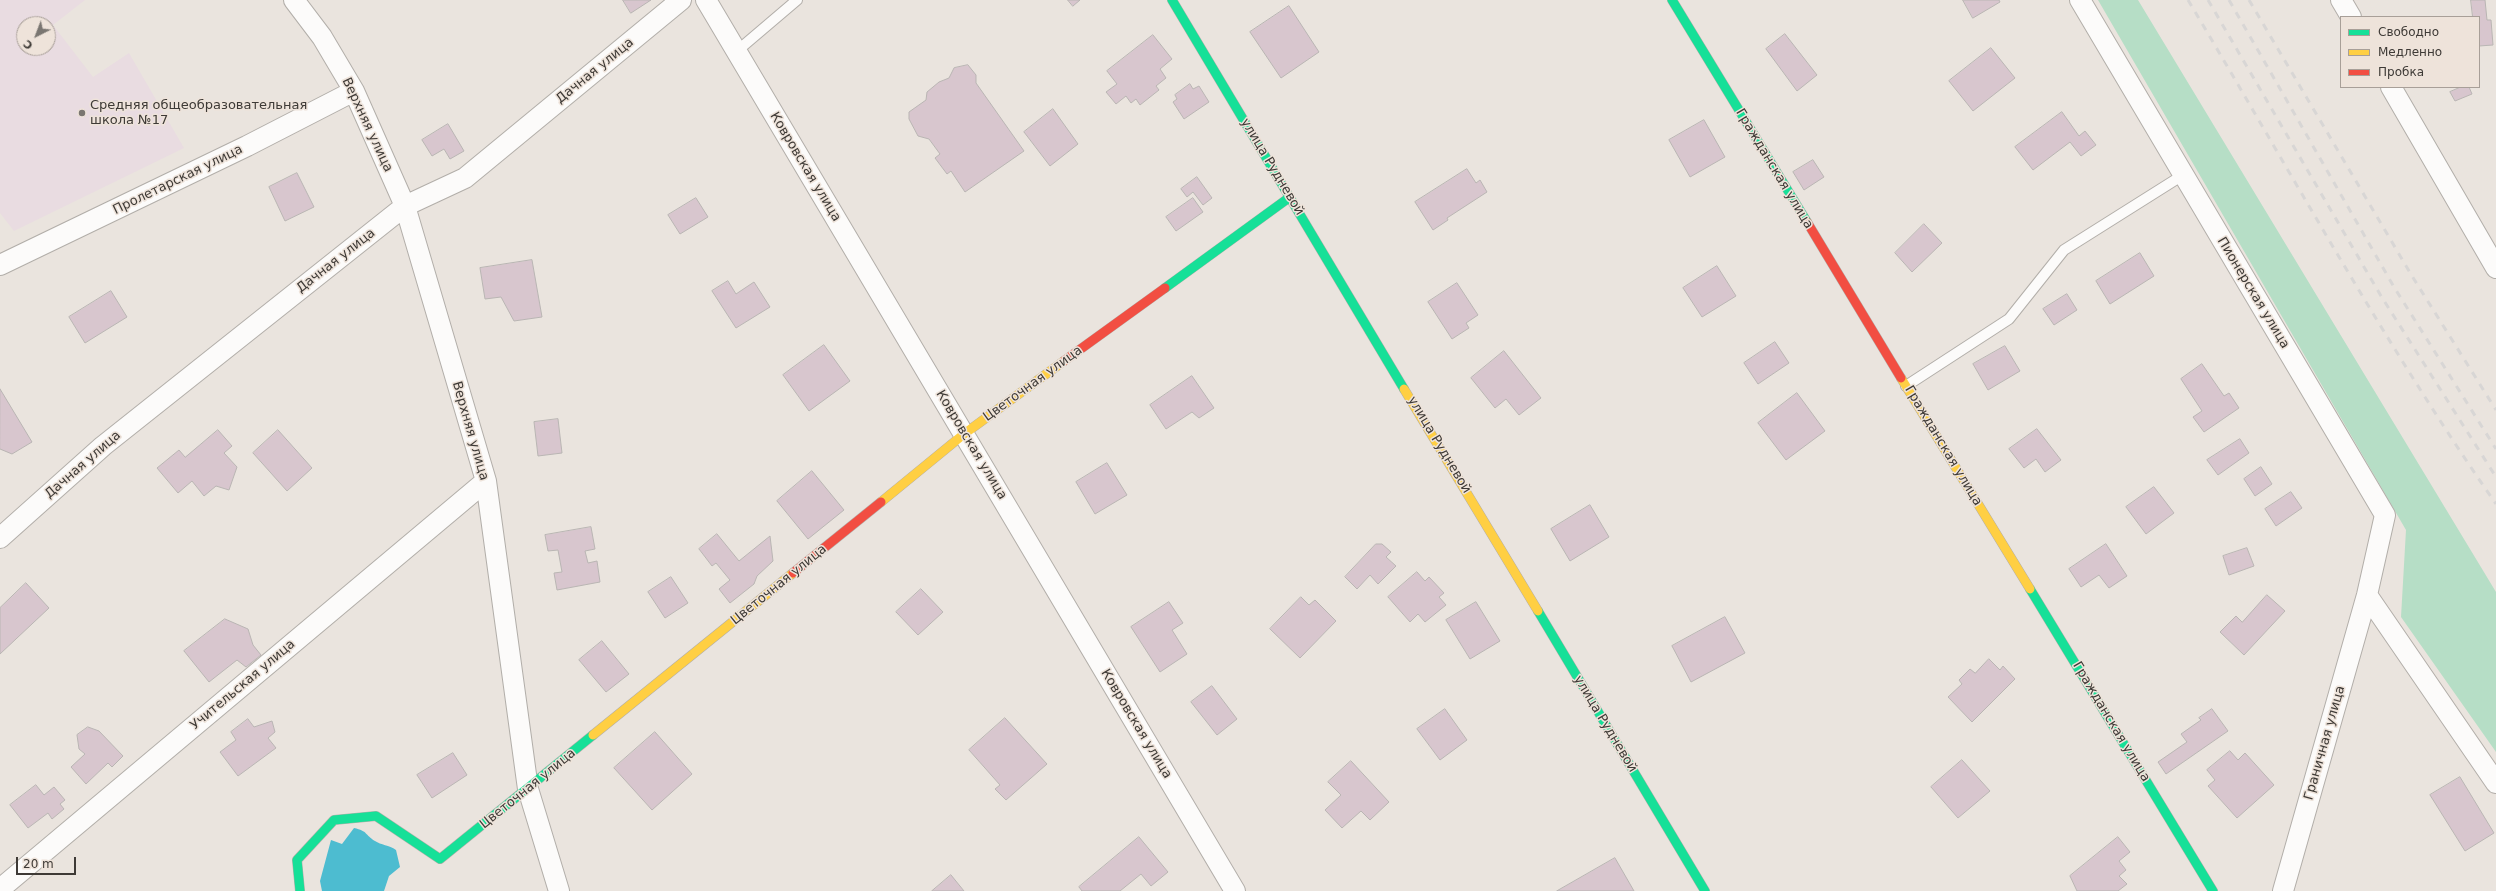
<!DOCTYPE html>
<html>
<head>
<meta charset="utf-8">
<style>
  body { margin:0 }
  #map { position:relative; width:2496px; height:891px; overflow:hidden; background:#eae4de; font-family:"DejaVu Sans",sans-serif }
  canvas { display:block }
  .legend { position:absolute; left:2340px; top:16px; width:140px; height:72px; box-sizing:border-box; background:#eee3da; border:1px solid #a89f98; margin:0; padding:5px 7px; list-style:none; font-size:12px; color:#3e3a36 }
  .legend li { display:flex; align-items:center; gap:8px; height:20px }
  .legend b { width:20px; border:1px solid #a89f98 }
  .north { position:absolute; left:16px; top:16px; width:40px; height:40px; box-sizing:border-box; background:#eee3da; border:1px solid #a89f98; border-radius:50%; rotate:222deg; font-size:11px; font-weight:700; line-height:16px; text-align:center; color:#3e3a36 }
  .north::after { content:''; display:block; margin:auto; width:14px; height:18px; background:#7a7671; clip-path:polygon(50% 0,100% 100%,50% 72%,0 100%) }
  .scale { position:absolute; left:16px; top:857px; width:60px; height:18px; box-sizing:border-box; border:2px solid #3e3a36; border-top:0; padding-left:5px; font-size:12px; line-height:14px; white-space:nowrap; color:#3e3a36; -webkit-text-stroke:3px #eee3da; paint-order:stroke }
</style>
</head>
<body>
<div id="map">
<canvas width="2496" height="891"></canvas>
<ul class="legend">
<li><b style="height:5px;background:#16e098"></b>Свободно</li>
<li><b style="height:5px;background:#ffcf43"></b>Медленно</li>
<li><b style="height:5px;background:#f24e42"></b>Пробка</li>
</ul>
<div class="north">С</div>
<div class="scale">20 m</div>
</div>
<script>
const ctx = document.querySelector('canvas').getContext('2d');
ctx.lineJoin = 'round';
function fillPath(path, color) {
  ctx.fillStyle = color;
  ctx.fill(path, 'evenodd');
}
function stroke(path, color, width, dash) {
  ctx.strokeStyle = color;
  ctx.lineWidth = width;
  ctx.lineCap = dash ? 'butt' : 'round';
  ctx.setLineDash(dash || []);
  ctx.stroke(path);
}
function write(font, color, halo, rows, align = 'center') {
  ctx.font = font + ' "DejaVu Sans",sans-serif';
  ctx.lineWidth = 3;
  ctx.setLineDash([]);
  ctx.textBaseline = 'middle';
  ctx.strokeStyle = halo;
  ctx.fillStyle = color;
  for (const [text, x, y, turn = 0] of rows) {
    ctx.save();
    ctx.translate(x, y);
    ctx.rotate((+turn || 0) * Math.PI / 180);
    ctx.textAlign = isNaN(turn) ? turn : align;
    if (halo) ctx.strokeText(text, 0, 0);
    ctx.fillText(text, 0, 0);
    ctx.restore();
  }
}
fillPath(new Path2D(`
  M 0,0 L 85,0 L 53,25 L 93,77 L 129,53 L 184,148 L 14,231 L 0,213 ZM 24,24 L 48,24 L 48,48 L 24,48 Z`), '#e9dce1');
fillPath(new Path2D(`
  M 2098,0 L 2138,0 L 2496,592 L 2496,752 L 2401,617 L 2406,530 Z`), '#b6dec6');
fillPath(new Path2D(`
  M 354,828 C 368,831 365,835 375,841 C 381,845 389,845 396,850 L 400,867 L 389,876 L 384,891 L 322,891 L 320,881 L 331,840 L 342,844 Z`), '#4dbcd0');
const building = new Path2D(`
  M 623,0 L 651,0 L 631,13 Z
  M 1068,0 L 1080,0 L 1073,6 Z
  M 1963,0 L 1999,0 L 2000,2 L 1973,18 Z
  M 2471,0 L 2485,0 L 2487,20 L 2491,20 L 2493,45 L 2479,46 L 2479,17 L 2473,17 Z
  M 1289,6 L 1319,52 L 1281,78 L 1250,32 Z
  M 1785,34 L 1817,75 L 1797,91 L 1766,49 Z
  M 1153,35 L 1172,59 L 1160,69 L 1166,78 L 1156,86 L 1159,90 L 1140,105 L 1136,99 L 1131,103 L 1126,96 L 1116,104 L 1106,92 L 1117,84 L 1107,71 Z
  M 1991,48 L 2015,78 L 1973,111 L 1949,81 Z
  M 968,65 L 976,75 L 976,83 L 1024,151 L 965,192 L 951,171 L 947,174 L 935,158 L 940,154 L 929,139 L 918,136 L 909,119 L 909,112 L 926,100 L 927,92 L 939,82 L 949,78 L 954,68 Z
  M 1190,84 L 1193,89 L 1199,86 L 1209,102 L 1184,119 L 1173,102 L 1177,99 L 1175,95 Z
  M 2461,87 L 2469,87 L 2472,94 L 2455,101 L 2450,92 Z
  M 1053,109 L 1078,144 L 1050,166 L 1024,132 Z
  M 2062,112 L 2079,136 L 2085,131 L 2096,145 L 2081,156 L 2070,142 L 2033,170 L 2015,147 Z
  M 1704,120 L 1725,157 L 1690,177 L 1669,140 Z
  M 448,124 L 464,151 L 450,159 L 444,149 L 432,156 L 422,140 Z
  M 1813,160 L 1824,177 L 1804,190 L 1793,172 Z
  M 1467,169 L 1476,183 L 1480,180 L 1487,192 L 1447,218 L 1448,220 L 1433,230 L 1415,202 Z
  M 297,173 L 314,207 L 285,221 L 269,187 Z
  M 1197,177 L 1212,198 L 1203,205 L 1193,192 L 1187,197 L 1181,189 Z
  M 696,198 L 708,217 L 680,234 L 668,215 Z
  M 1193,198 L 1203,212 L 1176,231 L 1166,217 Z
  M 1924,224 L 1942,243 L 1912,272 L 1895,253 Z
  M 2140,253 L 2154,276 L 2110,304 L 2096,281 Z
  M 532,260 L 542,317 L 514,321 L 501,297 L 485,299 L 480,268 Z
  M 1717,266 L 1736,296 L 1702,317 L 1683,288 Z
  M 728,281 L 736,294 L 754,282 L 770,307 L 736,328 L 712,291 Z
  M 1457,283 L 1478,315 L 1466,323 L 1469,328 L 1452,339 L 1428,302 Z
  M 111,291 L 127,317 L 85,343 L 69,317 Z
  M 2067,294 L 2077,310 L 2054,325 L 2043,309 Z
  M 1775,342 L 1789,363 L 1758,384 L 1744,363 Z
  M 824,345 L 850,381 L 809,411 L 783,375 Z
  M 2005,346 L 2020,371 L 1988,390 L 1973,364 Z
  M 1504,351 L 1541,398 L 1519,415 L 1506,399 L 1495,408 L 1471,378 Z
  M 2202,364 L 2224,396 L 2229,393 L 2239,408 L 2204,432 L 2193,417 L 2202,411 L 2181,379 Z
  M 1192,376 L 1214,408 L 1199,418 L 1192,412 L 1166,429 L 1150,405 Z
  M 0,389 L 32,442 L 12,454 L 0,449 Z
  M 1797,393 L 1825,431 L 1786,460 L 1758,423 Z
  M 558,419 L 562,453 L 538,456 L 534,422 Z
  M 2037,429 L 2061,460 L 2045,472 L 2036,459 L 2024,468 L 2009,449 Z
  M 218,430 L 232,446 L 224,453 L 237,467 L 229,490 L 216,486 L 204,496 L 192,481 L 178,493 L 157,468 L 179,450 L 185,457 Z
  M 278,430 L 312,468 L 287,491 L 253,453 Z
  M 2240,439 L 2249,453 L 2218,475 L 2207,460 Z
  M 1107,463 L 1127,495 L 1095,514 L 1076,482 Z
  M 2261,467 L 2272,484 L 2255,496 L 2244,479 Z
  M 812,471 L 844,510 L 808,539 L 777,501 Z
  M 2154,487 L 2174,513 L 2146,534 L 2126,507 Z
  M 2291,492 L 2302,508 L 2276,526 L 2265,509 Z
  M 1590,505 L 1609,537 L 1570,561 L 1551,529 Z
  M 591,527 L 595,549 L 585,551 L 588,563 L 597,561 L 600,582 L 557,590 L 554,573 L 562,572 L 558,550 L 548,551 L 545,535 Z
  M 717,534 L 739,561 L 770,536 L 773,561 L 757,576 L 754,584 L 730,603 L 719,589 L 730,580 L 716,563 L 712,566 L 699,549 Z
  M 1376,544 L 1382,544 L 1391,552 L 1386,557 L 1396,566 L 1378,584 L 1370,575 L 1357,589 L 1345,577 Z
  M 2106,544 L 2127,576 L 2109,588 L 2099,575 L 2081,587 L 2069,569 Z
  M 2247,548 L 2254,566 L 2229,575 L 2223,556 Z
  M 1417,572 L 1425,581 L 1429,577 L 1444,593 L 1439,597 L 1446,605 L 1425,622 L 1418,614 L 1410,622 L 1388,597 Z
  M 671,577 L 688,603 L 665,618 L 648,592 Z
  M 26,583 L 49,608 L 0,654 L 0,608 Z
  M 921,589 L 943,612 L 918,635 L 896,612 Z
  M 2267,595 L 2285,611 L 2244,655 L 2220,632 L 2236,616 L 2242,622 Z
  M 1301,597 L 1309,605 L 1315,600 L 1336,621 L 1300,658 L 1270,629 Z
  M 1169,602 L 1183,623 L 1172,630 L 1187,654 L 1160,672 L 1131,627 Z
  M 1476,602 L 1500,641 L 1470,659 L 1446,620 Z
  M 1725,617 L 1745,653 L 1691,682 L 1672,646 Z
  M 225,619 L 248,629 L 253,645 L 261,655 L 246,667 L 237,660 L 209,682 L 184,651 Z
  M 602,641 L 629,674 L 606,692 L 579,660 Z
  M 1989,659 L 2000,670 L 2003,666 L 2015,679 L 1972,722 L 1948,697 L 1962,684 L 1959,680 L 1970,669 L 1975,673 Z
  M 1212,686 L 1237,719 L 1217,735 L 1191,702 Z
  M 1445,709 L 1467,740 L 1440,760 L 1417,729 Z
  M 2212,709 L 2228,731 L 2166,774 L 2158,762 L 2187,742 L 2181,734 L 2201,720 L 2199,718 Z
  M 1005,718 L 1047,764 L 1006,800 L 995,789 L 1000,785 L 969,750 Z
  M 248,719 L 254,727 L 272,721 L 275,732 L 268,738 L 276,748 L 238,776 L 220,752 L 236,740 L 231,732 Z
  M 88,727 L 99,731 L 123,756 L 112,767 L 108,763 L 86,784 L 71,767 L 85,754 L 79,749 L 77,735 Z
  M 655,732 L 692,774 L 652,810 L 614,768 Z
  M 2230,751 L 2238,760 L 2245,753 L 2274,785 L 2237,818 L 2208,786 L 2215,780 L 2207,770 Z
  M 453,753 L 467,775 L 432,798 L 417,775 Z
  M 1962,760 L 1990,791 L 1958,818 L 1931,787 Z
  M 1351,761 L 1389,802 L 1370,820 L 1361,811 L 1342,828 L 1325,810 L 1341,795 L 1328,782 Z
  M 2460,777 L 2494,833 L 2465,851 L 2430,795 Z
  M 36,785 L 44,795 L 54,787 L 65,800 L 60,804 L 64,809 L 52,819 L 48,813 L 28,828 L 10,805 Z
  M 1139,837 L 1168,872 L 1151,886 L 1141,874 L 1120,891 L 1082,891 L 1079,887 Z
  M 2118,837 L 2130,852 L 2119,861 L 2126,870 L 2119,876 L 2127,884 L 2118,891 L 2077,891 L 2070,876 Z
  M 1615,858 L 1634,891 L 1557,891 Z
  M 951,875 L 964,891 L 932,891 Z`);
fillPath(building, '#d8c6ce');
stroke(building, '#b9b5b3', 1);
const lane = new Path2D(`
  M 737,51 L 797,0
  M 1906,386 L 2009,319 L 2064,250 L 2183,175`);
const street = new Path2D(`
  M 294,0 L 322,37 L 354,91 L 405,206 L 486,481 L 528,789 L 559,891
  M 706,0 L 1235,891
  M 2080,0 L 2385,515 L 2367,595 L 2283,891
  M 2341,0 L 2351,17
  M 2391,87 L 2496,268
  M 0,265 L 247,146 L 354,91
  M 0,538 L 103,446 L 405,206 L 465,178 L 681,0
  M 2367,595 L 2496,783
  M 0,889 L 486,481`);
const fast = new Path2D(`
  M 1172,0 L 1404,389
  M 1672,0 L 1807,222
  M 1165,288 L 1290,197
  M 2030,589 L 2213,891
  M 1538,611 L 1705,891
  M 300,891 L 297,860 L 334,820 L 376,816 L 440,859 L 593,735`);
const slow = new Path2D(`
  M 1901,378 L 2030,589
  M 1404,389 L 1538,611
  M 881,502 L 964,434 L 1064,361
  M 593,735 L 793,573`);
const jam = new Path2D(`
  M 1807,222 L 1901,378
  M 1064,361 L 1165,288
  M 793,573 L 881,502`);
stroke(lane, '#b2aea9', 12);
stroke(street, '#b2aea9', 22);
stroke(fast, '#b2aea9', 10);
stroke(slow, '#b2aea9', 10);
stroke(jam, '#b2aea9', 10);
stroke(lane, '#fcfbfa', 10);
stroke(street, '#fcfbfa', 20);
stroke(fast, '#16e098', 9);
stroke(slow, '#ffcf43', 9);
stroke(jam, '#f24e42', 9);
stroke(new Path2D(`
  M 2188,0 C 2289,169 2384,343 2496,504
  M 2208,0 L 2381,296 L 2496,477
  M 2229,0 L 2394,287 L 2496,449
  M 2249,0 L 2412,276 L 2496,410`), '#d8d6d5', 3, [7, 7]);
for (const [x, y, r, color] of [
  [82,113,4,"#7a7671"]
]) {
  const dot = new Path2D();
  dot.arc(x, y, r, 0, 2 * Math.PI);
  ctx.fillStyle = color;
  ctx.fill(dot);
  stroke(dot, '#eee3da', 1.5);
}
write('13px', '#3e3a36', '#eee3da', [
  ["Дачная улица",595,71,-39],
  ["Верхняя улица",367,125,65],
  ["Ковровская улица",805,167,59],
  ["улица Рудневой",1272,167,59],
  ["Гражданская улица",1774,169,59],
  ["Пролетарская улица",178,180,-26],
  ["Дачная улица",336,261,-38],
  ["Пионерская улица",2253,293,59],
  ["Цветочная улица",1033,384,-36],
  ["Верхняя улица",470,431,74],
  ["Ковровская улица",971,445,59],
  ["улица Рудневой",1439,445,59],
  ["Гражданская улица",1943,446,59],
  ["Дачная улица",83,465,-41],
  ["Цветочная улица",779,585,-39],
  ["Учительская улица",243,685,-40],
  ["Гражданская улица",2111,722,59],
  ["Ковровская улица",1136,724,59],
  ["улица Рудневой",1605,724,59],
  ["Граничная улица",2325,743,-74],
  ["Цветочная улица",528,789,-39]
]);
write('13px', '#3e3a36', '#eee3da', [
  ["Средняя общеобразовательная",90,106],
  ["школа №17",90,121]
], 'left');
</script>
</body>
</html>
